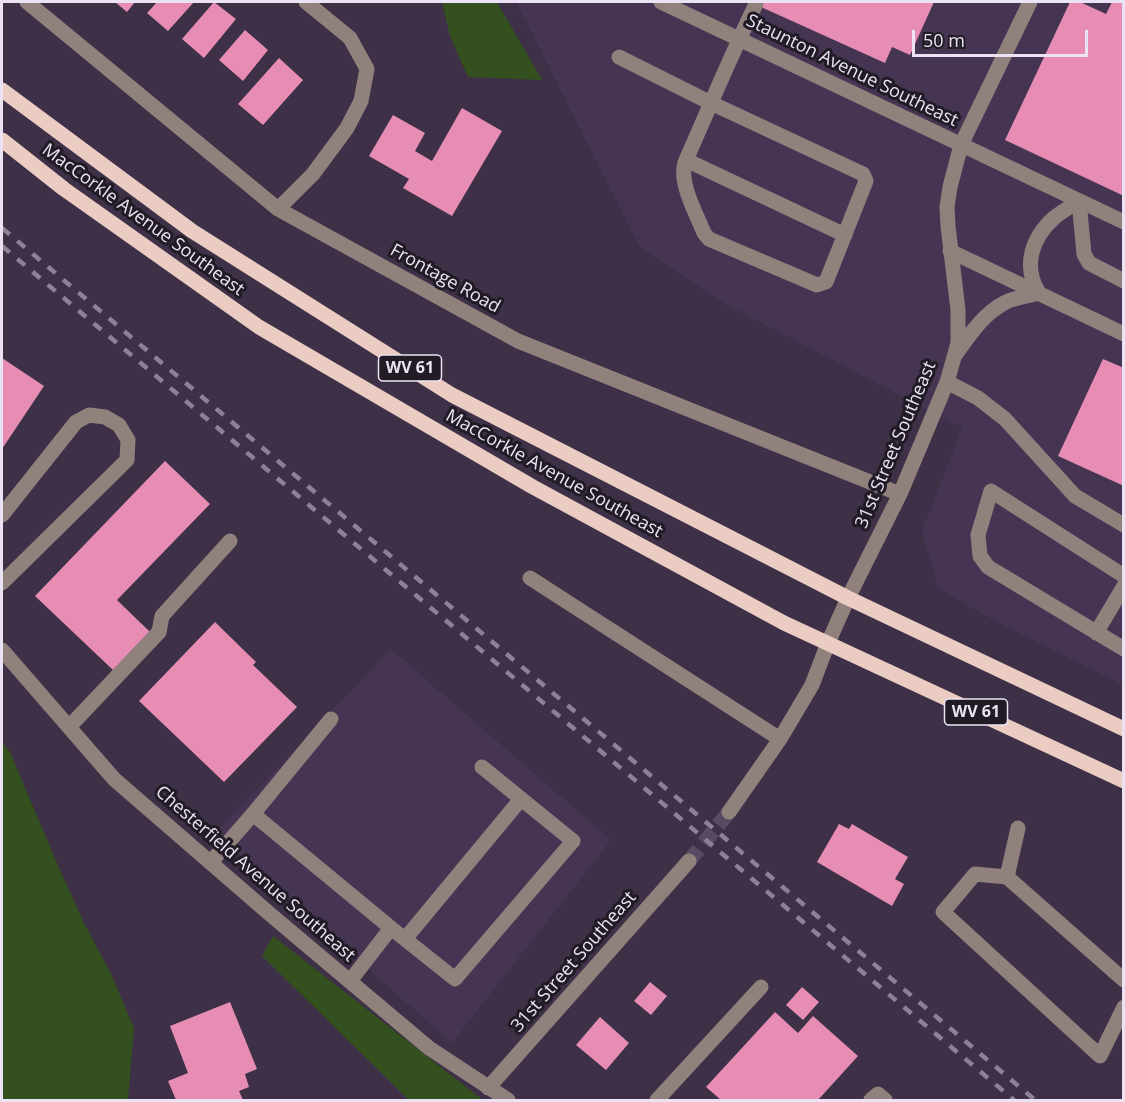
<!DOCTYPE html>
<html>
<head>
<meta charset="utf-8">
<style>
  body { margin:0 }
  #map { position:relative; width:1125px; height:1102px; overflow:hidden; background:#3d3047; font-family:"Open Sans",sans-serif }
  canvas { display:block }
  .frame { position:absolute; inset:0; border:3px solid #ebe3f3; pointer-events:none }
  .scale { position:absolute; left:912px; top:30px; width:176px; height:27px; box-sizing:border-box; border:3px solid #ebe3f3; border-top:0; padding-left:8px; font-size:18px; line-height:21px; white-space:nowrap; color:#ebe3f3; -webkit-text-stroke:4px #211b25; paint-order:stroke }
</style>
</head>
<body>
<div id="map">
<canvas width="1125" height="1102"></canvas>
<div class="frame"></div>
<div class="scale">50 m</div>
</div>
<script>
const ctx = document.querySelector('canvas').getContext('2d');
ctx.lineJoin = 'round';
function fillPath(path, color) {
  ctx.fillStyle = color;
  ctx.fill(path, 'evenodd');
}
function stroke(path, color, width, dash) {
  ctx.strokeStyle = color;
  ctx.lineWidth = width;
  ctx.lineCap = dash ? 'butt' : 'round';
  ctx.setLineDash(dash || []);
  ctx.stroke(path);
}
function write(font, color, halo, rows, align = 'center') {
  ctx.font = font + ' "Open Sans",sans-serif';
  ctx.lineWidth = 6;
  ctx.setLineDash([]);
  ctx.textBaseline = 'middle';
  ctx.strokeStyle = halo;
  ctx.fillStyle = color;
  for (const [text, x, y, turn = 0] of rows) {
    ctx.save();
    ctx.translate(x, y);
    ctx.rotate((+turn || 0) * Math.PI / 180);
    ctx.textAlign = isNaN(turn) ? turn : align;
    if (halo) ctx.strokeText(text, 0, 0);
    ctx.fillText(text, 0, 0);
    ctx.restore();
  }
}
fillPath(new Path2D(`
  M 516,2 L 1123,2 L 1123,685 L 997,622 L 938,588 L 922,531 L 962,428 L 720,301 L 639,246 Z
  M 391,649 L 611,840 L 452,1043 L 215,833 Z`), '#453553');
fillPath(new Path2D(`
  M 442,2 L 497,2 L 542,80 L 468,77 L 450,36 Z
  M 2,742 L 10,752 L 59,868 L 84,923 L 111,974 L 134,1028 L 128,1100 L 2,1100 Z
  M 273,936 L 483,1100 L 409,1100 L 262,956 Z`), '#34501e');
fillPath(new Path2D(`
  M 115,2 L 135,2 L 127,12 Z
  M 157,2 L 194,2 L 168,31 L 147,13 Z
  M 214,2 L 236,19 L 204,58 L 182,39 Z
  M 750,2 L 934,2 L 910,55 L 892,47 L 885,63 Z
  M 1070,2 L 1080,2 L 1106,14 L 1112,2 L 1124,2 L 1124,196 L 1005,140 Z
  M 245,30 L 268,50 L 243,81 L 219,60 Z
  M 279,58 L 303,80 L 263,125 L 238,104 Z
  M 462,108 L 502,131 L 452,216 L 403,188 L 409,179 L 369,156 L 393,115 L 425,133 L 415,151 L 432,161 Z
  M 2,358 L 44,386 L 2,449 Z
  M 1103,359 L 1124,368 L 1124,486 L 1058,456 Z
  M 165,461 L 210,504 L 117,600 L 150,632 L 113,670 L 35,596 Z
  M 215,622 L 256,662 L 253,665 L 297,707 L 224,782 L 139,701 Z
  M 839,824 L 849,829 L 852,824 L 908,857 L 895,879 L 904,884 L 892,906 L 817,862 Z
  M 650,982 L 667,996 L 651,1015 L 634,1001 Z
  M 802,987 L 819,1002 L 803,1020 L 786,1005 Z
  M 230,1002 L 257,1069 L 245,1074 L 249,1087 L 239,1091 L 243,1100 L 176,1100 L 168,1081 L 188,1073 L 170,1026 Z
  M 775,1012 L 798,1033 L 813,1016 L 858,1056 L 818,1100 L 721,1100 L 706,1087 Z
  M 600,1017 L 629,1043 L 606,1070 L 576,1045 Z`), '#e78db4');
stroke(new Path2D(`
  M 689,861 L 729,812`), '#574b61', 15, [15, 8]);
stroke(new Path2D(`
  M 27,2 L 278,209 L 518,341 L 900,494
  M 661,2 L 1124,222
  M 619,57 L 711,103 L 863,174 L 866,181 L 826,282 L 817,285 L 709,239 L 704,233 C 696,213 677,180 686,160 C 709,108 731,55 756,4
  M 686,160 L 845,235
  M 278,209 L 313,174 L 347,128 L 361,101 L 367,69 L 350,38 L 306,2
  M 950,251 L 1124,334
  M 956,354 C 970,334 984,313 1006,302 C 1016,297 1028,296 1039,293 C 1022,266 1032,237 1055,217 C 1063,211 1071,206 1079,201 L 1084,254 L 1089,263 L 1124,281
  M 947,382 L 978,398 L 1005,419 L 1075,496 L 1124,525
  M 2,515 L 76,422 L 89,415 L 105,417 L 119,425 L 128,440 L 127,460 L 2,583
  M 1124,576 L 991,491 L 978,535 L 980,556 L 988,567 L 1124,649
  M 530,578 L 780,739
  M 1096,633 L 1124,586
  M 2,650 L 114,779 L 271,915 L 429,1048 L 508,1100
  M 69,727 L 159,632 L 162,616 L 230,541
  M 729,812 L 780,739 L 812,685 L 828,643 L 848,598 L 900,494 L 947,382 L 958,343 L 958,310 L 948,226 L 947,207 L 950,187 L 961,145 L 1030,2
  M 253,814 L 331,719
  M 1018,828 L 1007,877 L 975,874 L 943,912 L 1100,1056 L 1124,1007
  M 211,862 L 253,814 L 391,928 L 350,981
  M 1007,877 L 1124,980
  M 391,928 L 455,979 L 573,841 L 482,767
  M 405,939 L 521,799
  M 488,1088 L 689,861
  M 657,1100 L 761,987
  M 871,1100 L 878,1094 L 885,1100`), '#91817d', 15);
stroke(new Path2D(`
  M 2,90 L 192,231 L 452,395 L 848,598 L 1124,729
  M 2,140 L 64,189 L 259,327 L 533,487 L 784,623 L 1124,781`), '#ebccc3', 15);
stroke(new Path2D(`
  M 2,228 L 1035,1100
  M 2,246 L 1014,1100`), '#8c8295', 4.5, [10, 10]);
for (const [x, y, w] of [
  [410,368,63],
  [976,712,63]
]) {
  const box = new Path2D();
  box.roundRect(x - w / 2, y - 13, w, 26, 4.5);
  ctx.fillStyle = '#211b25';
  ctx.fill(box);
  stroke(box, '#ebe3f3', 1.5);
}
write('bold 16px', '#ebe3f3', null, [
  ["WV 61",410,368],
  ["WV 61",976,712]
]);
write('18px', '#ebe3f3', '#211b25', [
  ["Staunton Avenue Southeast",852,71,26],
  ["MacCorkle Avenue Southeast",143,220,36],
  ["Frontage Road",445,279,29],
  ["31st Street Southeast",896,445,-67],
  ["MacCorkle Avenue Southeast",554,474,29],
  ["Chesterfield Avenue Southeast",255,874,41],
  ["31st Street Southeast",574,962,-49]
]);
</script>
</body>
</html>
